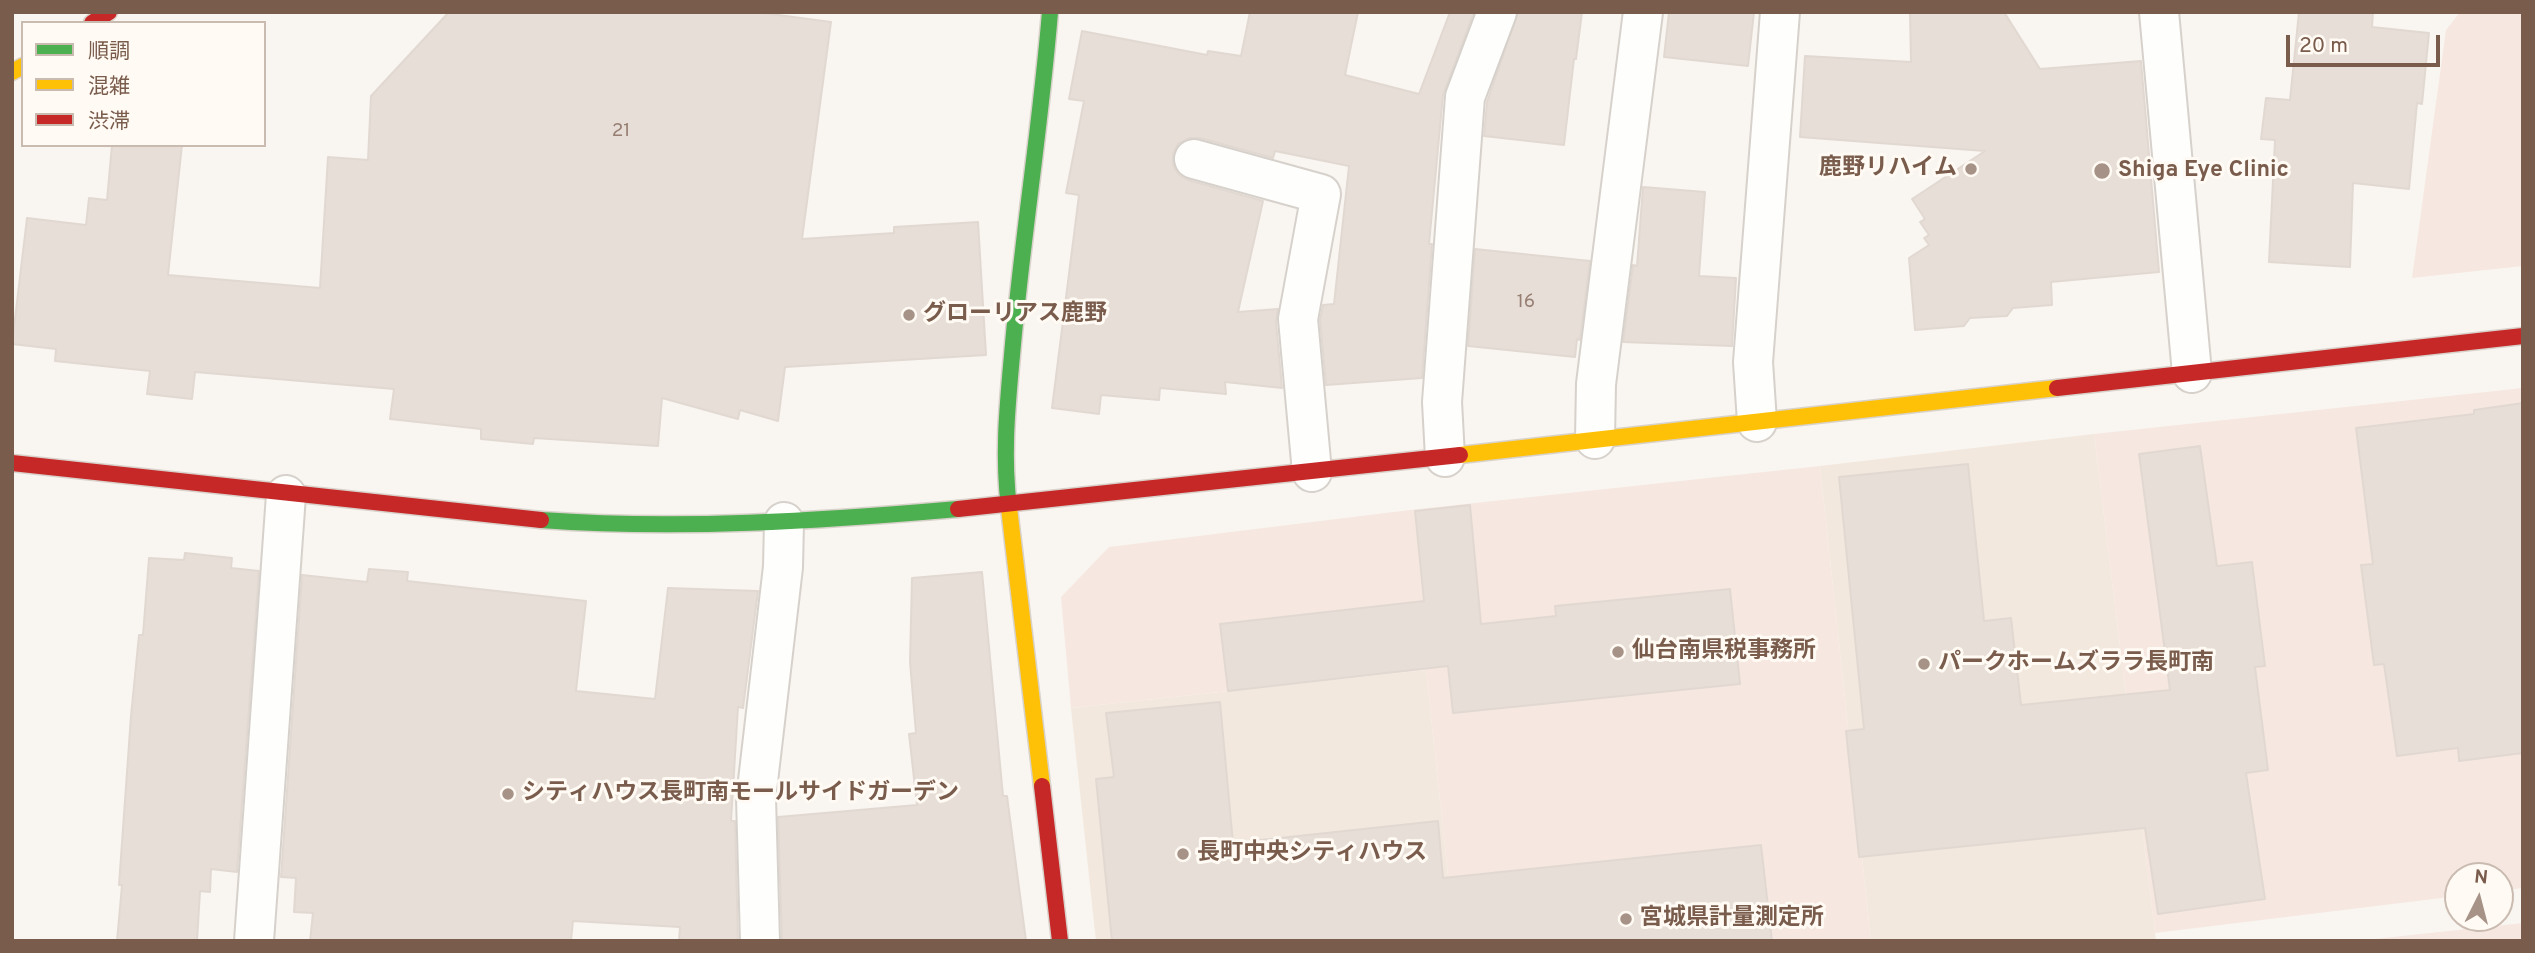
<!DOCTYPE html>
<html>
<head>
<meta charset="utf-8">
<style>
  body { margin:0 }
  #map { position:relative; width:2535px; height:953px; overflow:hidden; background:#f9f5f0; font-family:Overpass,"Noto Sans JP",sans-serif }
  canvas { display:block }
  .frame { position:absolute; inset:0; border:14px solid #7a5c4d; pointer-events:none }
  .legend { position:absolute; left:21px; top:21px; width:245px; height:126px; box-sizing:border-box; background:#fffaf3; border:2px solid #cabbb1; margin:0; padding:9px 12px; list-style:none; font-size:21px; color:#7a5c4d }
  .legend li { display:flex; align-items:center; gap:14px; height:35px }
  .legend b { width:35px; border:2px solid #cabbb1 }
  .north { position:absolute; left:2444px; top:862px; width:70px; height:70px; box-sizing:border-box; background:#fffaf3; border:2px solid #cabbb1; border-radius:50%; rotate:6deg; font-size:19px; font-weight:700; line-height:28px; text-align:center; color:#7a5c4d }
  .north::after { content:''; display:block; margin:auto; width:24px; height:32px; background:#a69286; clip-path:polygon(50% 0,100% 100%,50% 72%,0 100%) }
  .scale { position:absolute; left:2286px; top:35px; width:154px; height:32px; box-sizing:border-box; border:4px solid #7a5c4d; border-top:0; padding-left:9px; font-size:21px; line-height:24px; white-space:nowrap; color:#7a5c4d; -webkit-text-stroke:5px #fffaf3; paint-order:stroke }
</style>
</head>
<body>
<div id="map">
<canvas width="2535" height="953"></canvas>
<div class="frame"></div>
<ul class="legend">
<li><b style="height:9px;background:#4caf50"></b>順調</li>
<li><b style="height:9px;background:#ffc107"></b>混雑</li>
<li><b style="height:9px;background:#c62828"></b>渋滞</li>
</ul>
<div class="north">N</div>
<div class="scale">20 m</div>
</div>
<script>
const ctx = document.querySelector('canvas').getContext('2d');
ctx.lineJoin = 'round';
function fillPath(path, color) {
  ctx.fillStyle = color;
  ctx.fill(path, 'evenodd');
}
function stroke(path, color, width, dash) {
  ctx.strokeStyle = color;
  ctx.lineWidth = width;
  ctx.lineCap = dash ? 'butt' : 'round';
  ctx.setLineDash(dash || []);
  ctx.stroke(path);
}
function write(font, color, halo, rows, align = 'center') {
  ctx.font = font + ' Overpass,"Noto Sans JP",sans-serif';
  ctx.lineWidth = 6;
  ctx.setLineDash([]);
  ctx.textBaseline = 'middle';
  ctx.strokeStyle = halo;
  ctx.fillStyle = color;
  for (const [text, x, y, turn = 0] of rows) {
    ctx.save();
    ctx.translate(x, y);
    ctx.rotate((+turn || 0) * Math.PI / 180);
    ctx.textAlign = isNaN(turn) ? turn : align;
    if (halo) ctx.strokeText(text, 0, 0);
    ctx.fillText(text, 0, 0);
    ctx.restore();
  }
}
fillPath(new Path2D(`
  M 2094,434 L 2156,941 L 1871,941 L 1820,466 Z
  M 1426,670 L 1455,941 L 1096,941 L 1071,708 Z`), '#f2e8de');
fillPath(new Path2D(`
  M 2460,12 L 2523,12 L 2523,266 L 2412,278 L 2446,30 Z
  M 2523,388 L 2523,888 L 2500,891 L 2500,876 L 2458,876 L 2458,896 L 2155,933 L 2094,434 Z
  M 1820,466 L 1871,941 L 1455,941 L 1426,670 L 1071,708 L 1061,597 L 1109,547 L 1410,510 Z
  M 2523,923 L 2523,941 L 2356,941 Z`), '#f6e8e1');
const building = new Path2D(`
  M 449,12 L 756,12 L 831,22 L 802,239 L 894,233 L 894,227 L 978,222 L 986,355 L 785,367 L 778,421 L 740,410 L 738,419 L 662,398 L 658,446 L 534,438 L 533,444 L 481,439 L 481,429 L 390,419 L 394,389 L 195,372 L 192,399 L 147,394 L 150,371 L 55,361 L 56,349 L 12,344 L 27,218 L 86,225 L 89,198 L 107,200 L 112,145 L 182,145 L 168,275 L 320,288 L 328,157 L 368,160 L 371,96 Z
  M 1250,12 L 1358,12 L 1345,75 L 1419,94 L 1450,12 L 1474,12 L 1443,95 L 1429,244 L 1432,244 L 1422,378 L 1326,385 L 1320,320 L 1323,305 L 1334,304 L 1349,166 L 1275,151 L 1273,158 L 1200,138 L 1189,138 L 1178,144 L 1173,154 L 1173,165 L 1179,175 L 1188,180 L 1263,201 L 1238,312 L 1278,309 L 1276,321 L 1282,388 L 1225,382 L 1226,394 L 1160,388 L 1159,400 L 1101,395 L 1099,414 L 1052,408 L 1079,195 L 1066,193 L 1084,101 L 1069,99 L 1082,31 L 1207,55 L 1208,51 L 1241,56 Z
  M 1518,12 L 1582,12 L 1576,59 L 1574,59 L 1564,145 L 1484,136 L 1487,102 Z
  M 1669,12 L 1754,12 L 1748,66 L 1664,57 Z
  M 1910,12 L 2004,12 L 2040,69 L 2141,61 L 2159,272 L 2051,282 L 2052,305 L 2013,308 L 2007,316 L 1970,318 L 1964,326 L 1915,330 L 1909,258 L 1929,245 L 1924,238 L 1929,235 L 1920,222 L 1925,219 L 1912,199 L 1985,151 L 1800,137 L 1805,56 L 1911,62 Z
  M 2299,12 L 2373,12 L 2372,27 L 2429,33 L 2422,104 L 2417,103 L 2409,189 L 2353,183 L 2350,267 L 2269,262 L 2275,140 L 2261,139 L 2266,98 L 2290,100 Z
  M 1643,187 L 1705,192 L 1699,276 L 1736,278 L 1732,346 L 1623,342 L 1633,265 L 1637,266 Z
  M 1475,249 L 1590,261 L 1580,340 L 1577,339 L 1575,357 L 1468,346 Z
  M 2523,403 L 2523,753 L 2459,761 L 2458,748 L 2397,756 L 2384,664 L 2374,665 L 2361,565 L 2373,564 L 2356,428 L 2474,414 L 2474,410 Z
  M 2200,446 L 2217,566 L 2252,562 L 2265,666 L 2255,667 L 2268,770 L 2246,773 L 2265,899 L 2158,914 L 2145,828 L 1859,857 L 1846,731 L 1864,729 L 1839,477 L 1968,464 L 1984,621 L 2011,618 L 2021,705 L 2170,690 L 2139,454 Z
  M 1470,505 L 1481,624 L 1556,616 L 1555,606 L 1730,589 L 1740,684 L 1453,713 L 1448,666 L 1228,691 L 1220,624 L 1424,601 L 1415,511 Z
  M 185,553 L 232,558 L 231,568 L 259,571 L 237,872 L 211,869 L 210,892 L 200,891 L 197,941 L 117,941 L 122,885 L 119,885 L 131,716 L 139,635 L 143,635 L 149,558 L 184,560 Z
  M 369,569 L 408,572 L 407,581 L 586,601 L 576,691 L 655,699 L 668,588 L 758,591 L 743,708 L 738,707 L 731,821 L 735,821 L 738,941 L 679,941 L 680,927 L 573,921 L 571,941 L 310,941 L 313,913 L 294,912 L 296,878 L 281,877 L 302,575 L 367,582 Z
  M 982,572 L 1003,796 L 1007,796 L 1026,941 L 782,941 L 778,817 L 917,805 L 909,734 L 916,733 L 910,662 L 912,578 Z
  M 1220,702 L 1233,843 L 1438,821 L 1443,878 L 1761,845 L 1772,941 L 1112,941 L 1096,779 L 1114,777 L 1106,713 Z`);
fillPath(building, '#e6ded7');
stroke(building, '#e2d8d2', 2);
const street = new Path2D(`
  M 2159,12 L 2192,373
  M 1194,159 L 1321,194 L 1298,319 L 1312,472
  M 1757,422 L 1753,362 L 1780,12
  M 1595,439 L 1596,384 L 1643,12
  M 1445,457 L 1442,402 L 1465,97 L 1497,12
  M 254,941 L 286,495
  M 760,941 L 756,798 L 783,567 L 784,522`);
const fast = new Path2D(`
  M 1009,508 C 1002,451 1008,401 1013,344 C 1023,233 1041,123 1050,12
  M 541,520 C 679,530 820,521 958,509`);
const slow = new Path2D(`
  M 12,72 L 23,66
  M 1460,455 L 2057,388
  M 1009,508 L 1042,786`);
const jam = new Path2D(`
  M 92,23 L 109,12
  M 2057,388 L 2523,336
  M 12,463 L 541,520
  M 958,509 L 1460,455
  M 1042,786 L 1060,941`);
stroke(street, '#d7d1cb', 42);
stroke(fast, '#d9d2cb', 19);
stroke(slow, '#d9d2cb', 19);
stroke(jam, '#d9d2cb', 19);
stroke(street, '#fefefd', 38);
stroke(fast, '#4caf50', 16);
stroke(slow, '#ffc107', 16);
stroke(jam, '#c62828', 16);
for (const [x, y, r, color] of [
  [1971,169,7,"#a69286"],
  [2102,171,9,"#a69286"],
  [909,315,7,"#a69286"],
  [1618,652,7,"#a69286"],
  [1924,664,7,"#a69286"],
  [508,794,7,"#a69286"],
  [1183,854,7,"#a69286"],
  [1626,919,7,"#a69286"]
]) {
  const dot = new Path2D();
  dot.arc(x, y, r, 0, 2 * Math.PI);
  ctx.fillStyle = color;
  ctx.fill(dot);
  stroke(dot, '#fffaf3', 2.5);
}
write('19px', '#977e72', null, [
  ["21",621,132],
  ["16",1526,303]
]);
write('bold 23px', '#7a5c4d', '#fffaf3', [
  ["鹿野リハイム",1957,169,"right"],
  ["Shiga Eye Clinic",2118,171],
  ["グローリアス鹿野",923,315],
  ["仙台南県税事務所",1632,652],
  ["パークホームズララ長町南",1938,664],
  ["シティハウス長町南モールサイドガーデン",522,794],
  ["長町中央シティハウス",1197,854],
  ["宮城県計量測定所",1640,919]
], 'left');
</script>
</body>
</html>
